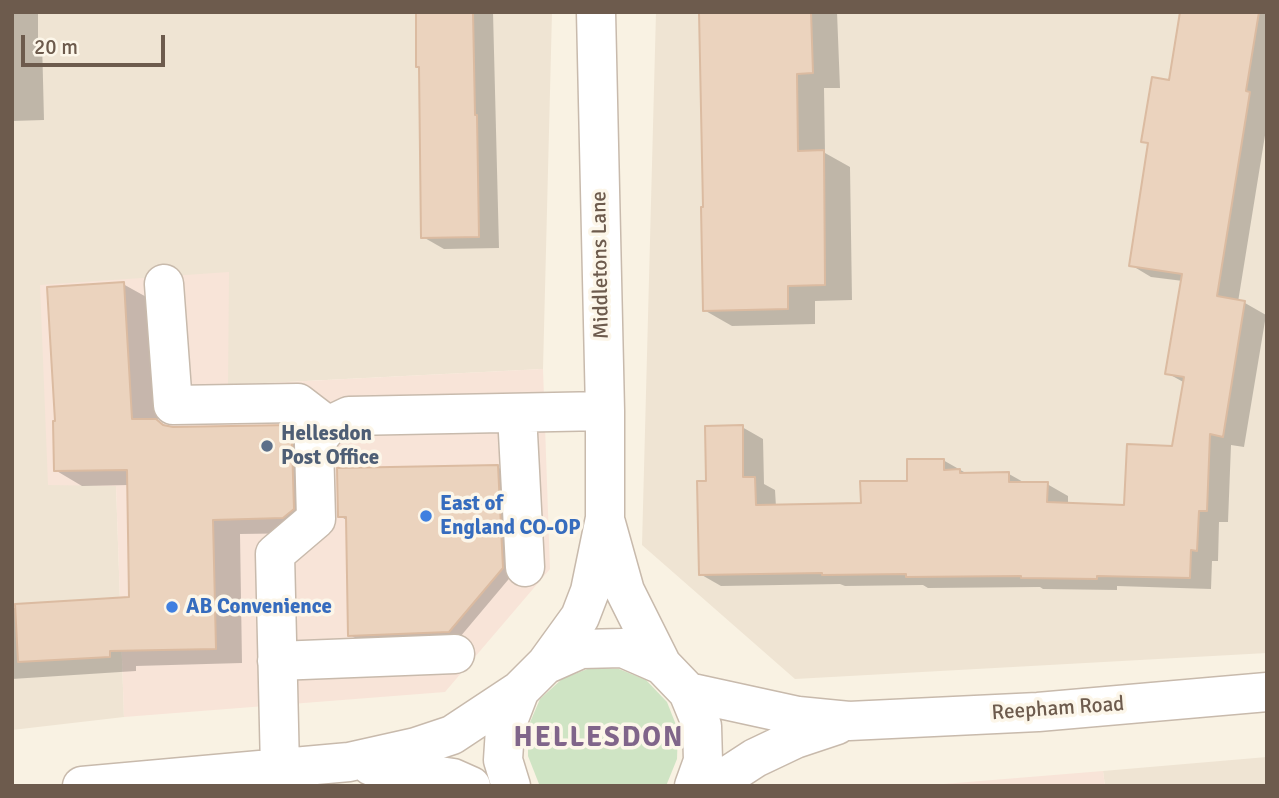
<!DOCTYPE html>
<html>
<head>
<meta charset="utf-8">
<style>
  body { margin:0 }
  #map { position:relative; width:1279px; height:798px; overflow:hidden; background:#f9f2e3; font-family:Signika,sans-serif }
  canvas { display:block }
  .frame { position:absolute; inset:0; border:14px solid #6d5b4d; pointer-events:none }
  .scale { position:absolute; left:21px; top:35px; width:144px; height:32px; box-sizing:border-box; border:4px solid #6d5b4d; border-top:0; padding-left:9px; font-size:21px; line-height:24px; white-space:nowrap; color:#6d5b4d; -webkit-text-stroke:5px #fcf6e9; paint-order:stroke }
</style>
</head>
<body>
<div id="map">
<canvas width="1279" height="798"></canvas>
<div class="frame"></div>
<div class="scale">20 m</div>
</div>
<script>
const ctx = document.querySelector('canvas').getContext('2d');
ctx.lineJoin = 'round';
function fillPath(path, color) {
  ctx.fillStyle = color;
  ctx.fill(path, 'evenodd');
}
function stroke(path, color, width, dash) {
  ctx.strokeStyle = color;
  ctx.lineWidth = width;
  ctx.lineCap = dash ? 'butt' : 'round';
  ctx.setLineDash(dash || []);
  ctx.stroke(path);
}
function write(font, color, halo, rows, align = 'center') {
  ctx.font = font + ' Signika,sans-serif';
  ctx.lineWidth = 7;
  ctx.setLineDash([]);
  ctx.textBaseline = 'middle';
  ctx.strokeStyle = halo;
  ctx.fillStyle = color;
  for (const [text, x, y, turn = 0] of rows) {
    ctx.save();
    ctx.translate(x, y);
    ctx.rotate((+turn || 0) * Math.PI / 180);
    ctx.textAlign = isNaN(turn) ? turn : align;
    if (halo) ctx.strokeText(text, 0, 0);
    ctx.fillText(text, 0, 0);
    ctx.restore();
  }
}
fillPath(new Path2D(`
  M 12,12 L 552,12 L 543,369 L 227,385 L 48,485 L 116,485 L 124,717 L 12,730 Z
  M 656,12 L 1267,12 L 1267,653 L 795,679 L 642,545 Z
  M 1267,757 L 1267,786 L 1105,786 L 1103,771 Z`), '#efe4d3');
fillPath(new Path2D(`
  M 229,272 L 228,385 L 543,369 L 550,569 L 445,692 L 124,717 L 116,486 L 48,485 L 40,285 Z
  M 1103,771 L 1105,786 L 919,786 Z`), '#f8e4d8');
fillPath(new Path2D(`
  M 590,668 L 619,669 L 646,680 L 667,702 L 678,730 L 677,759 L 666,786 L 540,786 L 539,784 L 528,756 L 528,727 L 540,699 L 562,679 Z`), '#cfe4c4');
fillPath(new Path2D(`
  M 12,12 L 38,12 L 38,38 L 42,40 L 44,120 L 12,121 Z
  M 417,12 L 493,12 L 499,248 L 444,249 L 423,237 L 421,68 Z
  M 700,12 L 837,12 L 840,88 L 824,88 L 825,153 L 850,167 L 852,300 L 815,301 L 815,324 L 732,326 L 704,310 L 704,208 Z
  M 1182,12 L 1267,12 L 1267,123 L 1238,302 L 1245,303 L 1266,315 L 1244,447 L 1231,445 L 1228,522 L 1219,522 L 1218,561 L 1212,561 L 1211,589 L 1117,586 L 1117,590 L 1043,589 L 1040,587 L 928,588 L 923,585 L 845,586 L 840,584 L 721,586 L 700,574 L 708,483 L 742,427 L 763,439 L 764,484 L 775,490 L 776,507 L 862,505 L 908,483 L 943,460 L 964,472 L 964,474 L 1009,474 L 1025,483 L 1047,484 L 1068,496 L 1068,505 L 1126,507 L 1174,448 L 1185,383 L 1167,373 L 1183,281 L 1151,277 L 1131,265 L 1150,145 L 1143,141 L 1171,82 Z
  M 123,284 L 150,299 L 158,421 L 168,427 L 290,427 L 318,443 L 310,533 L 240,534 L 242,663 L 136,666 L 136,671 L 12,679 L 12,608 L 131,599 L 129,485 L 82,486 L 55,470 Z
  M 497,467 L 508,473 L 513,574 L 460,637 L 360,641 L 350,635 L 348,521 L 340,516 Z`), '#0003');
const building = new Path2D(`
  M 416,12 L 473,12 L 475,115 L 477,115 L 479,237 L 421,238 L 419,67 L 416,67 Z
  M 699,12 L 811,12 L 813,73 L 797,74 L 798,151 L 824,150 L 825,285 L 788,286 L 788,309 L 703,311 L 701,207 L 703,207 Z
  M 1180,12 L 1259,12 L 1246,91 L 1250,92 L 1217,296 L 1245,301 L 1223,437 L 1210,434 L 1207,511 L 1199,511 L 1197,551 L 1191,550 L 1190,578 L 1097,576 L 1097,579 L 1021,578 L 1021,576 L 906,577 L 906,574 L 822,575 L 822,573 L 699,575 L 697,481 L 706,481 L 705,426 L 743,425 L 743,477 L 755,477 L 756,505 L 861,503 L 860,481 L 907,481 L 907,459 L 944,459 L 944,470 L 960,469 L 960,473 L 1009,472 L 1009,482 L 1048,482 L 1047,502 L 1124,505 L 1127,444 L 1172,446 L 1184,377 L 1165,374 L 1182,274 L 1129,266 L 1148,143 L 1141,142 L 1152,77 L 1169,80 Z
  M 124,282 L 132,419 L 156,419 L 163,425 L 173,427 L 291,425 L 295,429 L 292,445 L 294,509 L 283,518 L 213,520 L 216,649 L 110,651 L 110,657 L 18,662 L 15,604 L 129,597 L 127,470 L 54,471 L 53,421 L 55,421 L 47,287 Z
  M 498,465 L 503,568 L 449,632 L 348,636 L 346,517 L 338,517 L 337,468 Z`);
fillPath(building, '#ebd3be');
stroke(building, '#dbbba1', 2);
const minor = new Path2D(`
  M 164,284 L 173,405 L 298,403 L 328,426
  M 517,414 L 525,567
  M 606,523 L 625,591 L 662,665
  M 277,661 L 455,654
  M 546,664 L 580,617 L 590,591 L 605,518 L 605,411 L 596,12
  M 688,692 L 798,716 L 849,721 L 1038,712 L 1267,692
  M 371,766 L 453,778 L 471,786
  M 280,769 L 275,554 L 316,519 L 314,444 L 328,426 L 349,416 L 605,411
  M 82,786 L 349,762 L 416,747 L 452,735 L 520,690 L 545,665 L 581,649 L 623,648 L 662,665 L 688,692 L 702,726 L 703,761 L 694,786
  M 511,786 L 503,760 L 505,729 L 520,690
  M 712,786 L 755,758 L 795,739 L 837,725`);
stroke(minor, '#c8baac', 41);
stroke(minor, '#fff', 38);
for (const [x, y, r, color] of [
  [267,446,7,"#5c6f8a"],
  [426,516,7,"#3f7fe0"],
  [172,607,7,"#3f7fe0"]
]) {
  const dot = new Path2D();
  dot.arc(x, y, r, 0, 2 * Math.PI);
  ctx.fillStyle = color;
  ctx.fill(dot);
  stroke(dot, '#fcf6e9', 2.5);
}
write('21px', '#6d5b4d', '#fcf6e9', [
  ["Middletons Lane",601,265,-91],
  ["Reepham Road",1058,709,-4]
]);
write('bold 21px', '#4e5e75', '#fcf6e9', [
  ["Hellesdon",281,434],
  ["Post Office",281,458]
], 'left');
write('bold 21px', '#366cbe', '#fcf6e9', [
  ["East of",440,504],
  ["England CO-OP",440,528],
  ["AB Convenience",186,607]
], 'left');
ctx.letterSpacing = '2px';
write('bold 28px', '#80658a', '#fcf6e9', [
  ["HELLESDON",599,739]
]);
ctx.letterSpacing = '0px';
</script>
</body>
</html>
